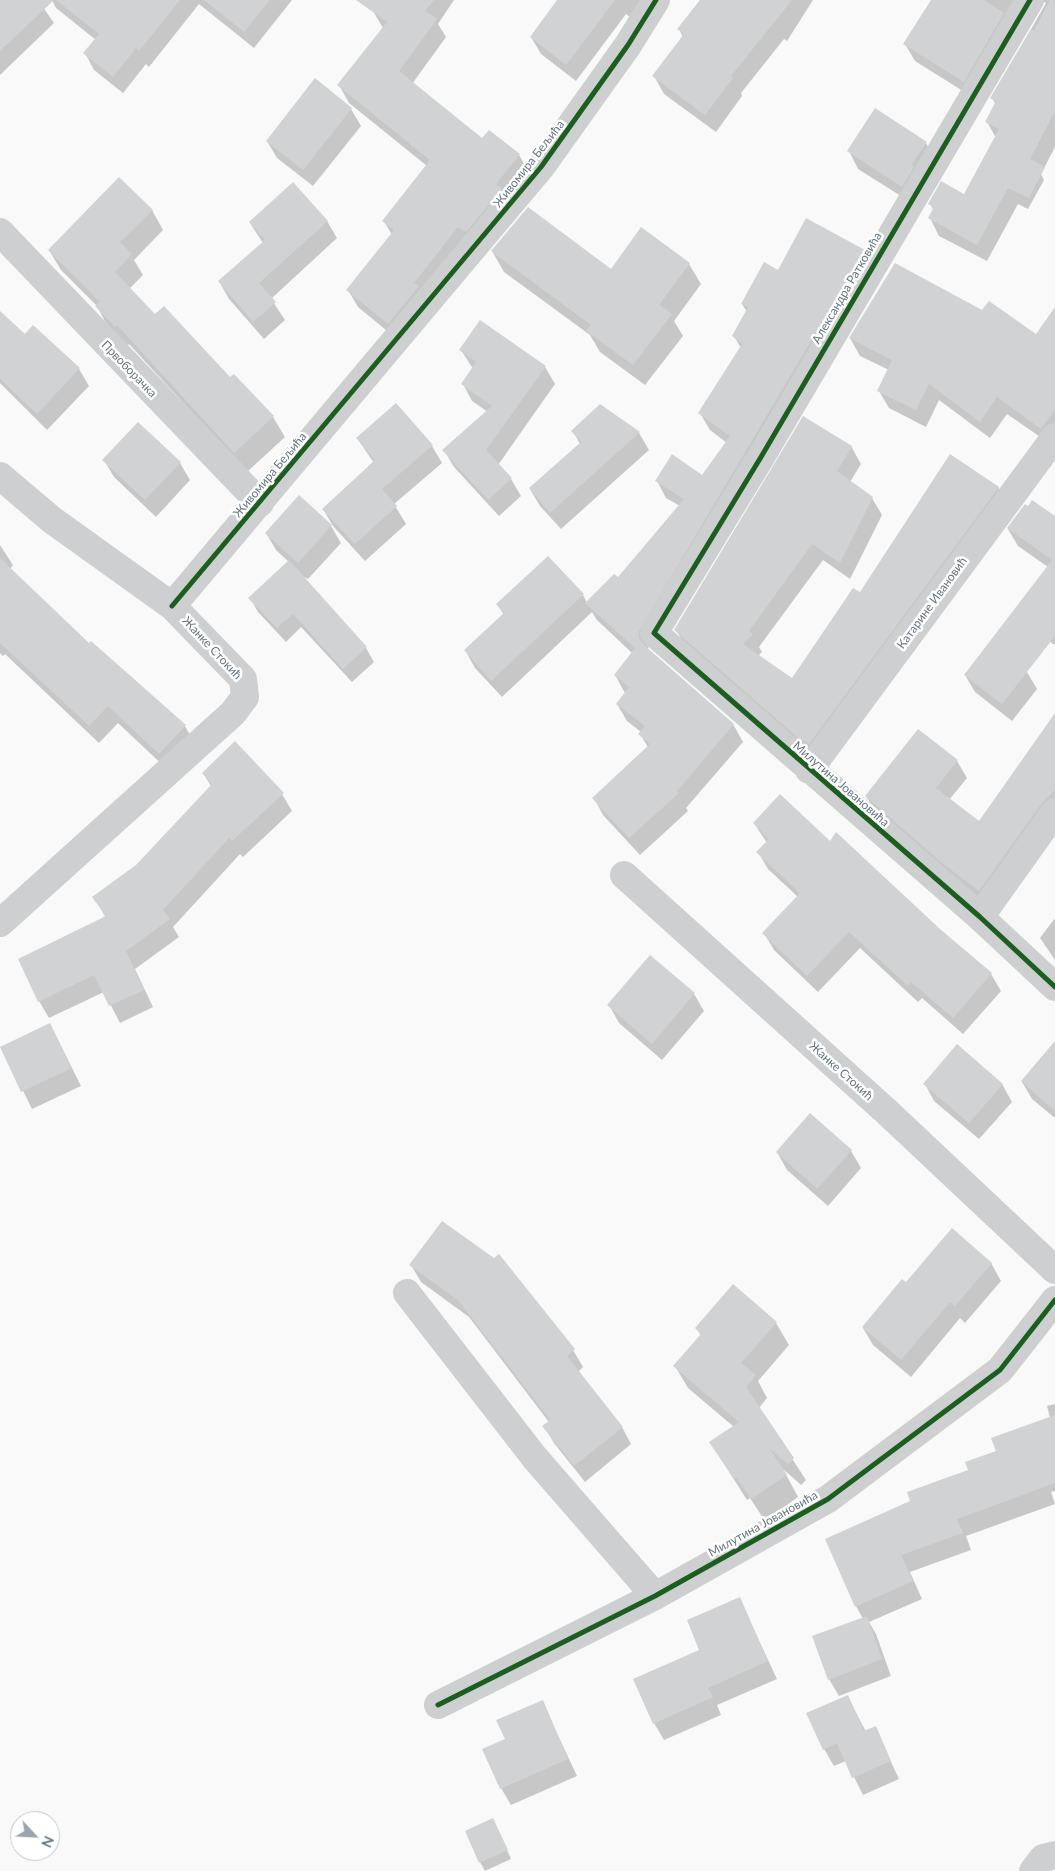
<!DOCTYPE html>
<html>
<head>
<meta charset="utf-8">
<style>
  body { margin:0 }
  #map { position:relative; width:1055px; height:1871px; overflow:hidden; background:#f9f9f9; font-family:Lato,sans-serif }
  canvas { display:block }
  .north { position:absolute; left:10px; top:1811px; width:50px; height:50px; box-sizing:border-box; background:#fff; border:1px solid #c1c8cd; border-radius:50%; rotate:115deg; font-size:14px; font-weight:700; line-height:20px; text-align:center; color:#657683 }
  .north::after { content:''; display:block; margin:auto; width:18px; height:22px; background:#99a4ac; clip-path:polygon(50% 0,100% 100%,50% 72%,0 100%) }
</style>
</head>
<body>
<div id="map">
<canvas width="1055" height="1871"></canvas>
<div class="north">N</div>
</div>
<script>
const ctx = document.querySelector('canvas').getContext('2d');
ctx.lineJoin = 'round';
function fillPath(path, color) {
  ctx.fillStyle = color;
  ctx.fill(path, 'evenodd');
}
function stroke(path, color, width, dash) {
  ctx.strokeStyle = color;
  ctx.lineWidth = width;
  ctx.lineCap = dash ? 'butt' : 'round';
  ctx.setLineDash(dash || []);
  ctx.stroke(path);
}
function write(font, color, halo, rows, align = 'center') {
  ctx.font = font + ' Lato,sans-serif';
  ctx.lineWidth = 5;
  ctx.setLineDash([]);
  ctx.textBaseline = 'middle';
  ctx.strokeStyle = halo;
  ctx.fillStyle = color;
  for (const [text, x, y, turn = 0] of rows) {
    ctx.save();
    ctx.translate(x, y);
    ctx.rotate((+turn || 0) * Math.PI / 180);
    ctx.textAlign = isNaN(turn) ? turn : align;
    if (halo) ctx.strokeText(text, 0, 0);
    ctx.fillText(text, 0, 0);
    ctx.restore();
  }
}
fillPath(new Path2D(`
  M 0,0 L 38,0 L 54,23 L 0,75 Z
  M 52,0 L 292,0 L 254,48 L 199,4 L 149,67 L 146,64 L 123,93 L 94,70 L 85,53 L 96,40 L 56,8 Z
  M 381,0 L 454,0 L 438,24 L 446,37 L 412,84 L 482,140 L 519,155 L 529,172 L 398,340 L 358,307 L 348,290 L 392,235 L 384,221 L 427,166 L 349,103 L 339,85 L 383,28 L 373,11 Z
  M 559,0 L 645,0 L 631,18 L 626,14 L 576,81 L 541,54 L 531,37 Z
  M 717,0 L 813,0 L 787,41 L 784,39 L 741,93 L 742,96 L 716,132 L 664,94 L 654,76 L 683,37 L 679,29 Z
  M 932,0 L 1055,0 L 1055,147 L 1041,174 L 1044,180 L 1028,209 L 1018,204 L 987,261 L 939,236 L 930,218 L 934,211 L 930,204 L 965,196 L 996,138 L 987,122 L 996,105 L 992,98 L 1046,3 L 1041,1 L 974,98 L 915,61 L 905,44 Z
  M 351,109 L 361,126 L 313,186 L 277,158 L 267,141 Z
  M 926,143 L 936,160 L 912,203 L 858,169 L 849,151 Z
  M 152,210 L 163,230 L 134,260 L 143,275 L 129,289 L 155,316 L 273,417 L 285,437 L 247,472 L 129,344 L 127,346 L 108,327 L 97,306 L 61,270 L 49,250 Z
  M 327,221 L 337,238 L 271,299 L 285,320 L 264,339 L 229,299 L 219,281 L 263,243 L 250,223 Z
  M 492,251 L 611,270 L 689,264 L 701,284 L 674,321 L 683,336 L 645,385 L 600,352 L 590,335 L 504,272 Z
  M 864,251 L 874,268 L 647,650 L 733,724 L 743,742 L 686,808 L 688,811 L 640,855 L 603,815 L 594,798 L 648,747 L 640,734 L 641,732 L 627,721 L 617,704 L 625,693 L 615,675 L 632,653 L 597,620 L 592,612 L 502,697 L 475,668 L 465,650 L 504,615 L 497,604 L 583,595 L 587,603 L 618,579 L 680,506 L 666,498 L 657,481 L 702,477 L 727,443 L 710,430 L 700,413 L 741,348 L 734,336 L 747,312 L 742,304 L 779,271 Z
  M 1055,309 L 1055,441 L 1052,445 L 1007,414 L 990,438 L 939,400 L 926,427 L 889,408 L 879,391 L 889,370 L 860,356 L 850,338 L 982,312 L 1036,336 Z
  M 0,313 L 25,336 L 79,369 L 89,386 L 47,430 L 0,383 Z
  M 461,350 L 545,367 L 555,384 L 498,465 L 511,479 L 521,496 L 499,516 L 454,467 L 444,450 L 488,412 L 472,401 L 463,384 L 473,369 Z
  M 138,424 L 180,463 L 190,480 L 156,517 L 114,477 L 104,460 Z
  M 573,431 L 639,433 L 649,450 L 561,529 L 540,506 L 530,489 L 580,444 Z
  M 357,438 L 432,446 L 442,463 L 394,504 L 406,524 L 365,561 L 333,526 L 323,509 L 374,463 Z
  M 851,446 L 861,464 L 850,482 L 872,498 L 882,515 L 850,579 L 823,560 L 759,647 L 762,652 L 758,656 L 792,680 L 860,593 L 998,487 L 1008,505 L 819,761 L 686,647 L 676,630 Z
  M 299,497 L 331,526 L 341,543 L 308,579 L 302,576 L 366,648 L 374,662 L 352,682 L 301,627 L 286,642 L 258,612 L 250,598 L 289,562 L 276,550 L 266,533 Z
  M 1055,518 L 1055,645 L 1026,626 L 1048,567 L 1018,546 L 1008,529 Z
  M 0,545 L 13,565 L 10,569 L 89,645 L 185,726 L 194,743 L 169,771 L 118,723 L 99,743 L 5,654 L 3,656 L 0,653 Z
  M 1027,672 L 1037,689 L 1012,721 L 975,692 L 965,675 Z
  M 1055,715 L 1055,818 L 989,908 L 876,813 L 866,796 L 957,761 L 967,778 L 949,800 L 979,823 Z
  M 203,773 L 282,794 L 292,811 L 243,857 L 240,854 L 173,927 L 179,937 L 135,969 L 153,1007 L 120,1023 L 104,992 L 49,1018 L 39,1001 L 106,918 L 94,897 L 137,866 L 211,786 Z
  M 754,823 L 830,842 L 991,974 L 1001,991 L 963,1034 L 922,998 L 918,1002 L 860,948 L 818,992 L 774,950 L 764,933 L 798,897 L 768,869 L 758,852 L 767,843 Z
  M 1055,918 L 1055,960 L 1040,938 Z
  M 651,957 L 694,994 L 704,1011 L 662,1060 L 619,1023 L 609,1005 Z
  M 50,1024 L 81,1086 L 32,1109 L 2,1048 Z
  M 1055,1051 L 1055,1118 L 1032,1099 L 1022,1082 Z
  M 925,1084 L 1002,1084 L 1012,1102 L 979,1139 L 934,1101 Z
  M 810,1115 L 851,1151 L 861,1168 L 828,1206 L 787,1170 L 777,1152 Z
  M 991,1263 L 1001,1281 L 965,1323 L 960,1318 L 911,1377 L 873,1345 L 863,1328 L 906,1283 Z
  M 411,1265 L 573,1350 L 583,1367 L 578,1372 L 622,1427 L 631,1444 L 585,1482 L 554,1443 L 544,1426 L 549,1422 L 469,1317 L 421,1282 Z
  M 776,1323 L 789,1345 L 758,1381 L 767,1398 L 759,1408 L 806,1480 L 801,1485 L 783,1469 L 798,1497 L 765,1521 L 750,1498 L 747,1500 L 711,1443 L 734,1427 L 688,1388 L 675,1366 L 701,1336 L 697,1329 Z
  M 1055,1404 L 1055,1491 L 1051,1492 L 1055,1504 L 966,1536 L 971,1550 L 910,1572 L 922,1599 L 869,1622 L 876,1634 L 891,1676 L 839,1696 L 829,1679 L 863,1619 L 856,1606 L 912,1502 L 970,1471 L 1050,1418 L 1047,1406 Z
  M 739,1598 L 777,1679 L 717,1705 L 721,1715 L 664,1740 L 654,1723 L 701,1650 Z
  M 848,1697 L 866,1732 L 875,1728 L 899,1779 L 863,1795 L 846,1761 L 834,1766 L 824,1749 Z
  M 542,1701 L 577,1776 L 511,1805 L 501,1788 L 506,1739 Z
  M 493,1819 L 511,1859 L 485,1871 L 480,1862 Z`), '#0003');
fillPath(new Path2D(`
  M 0,0 L 54,0 L 0,51 Z
  M 56,0 L 180,0 L 139,51 L 136,48 L 113,77 L 83,53 L 99,34 Z
  M 204,0 L 270,0 L 244,32 Z
  M 356,0 L 434,0 L 425,11 L 437,19 L 399,71 L 482,138 L 489,130 L 520,154 L 496,184 L 502,189 L 466,232 L 458,227 L 414,283 L 419,286 L 388,324 L 346,290 L 394,230 L 382,221 L 430,160 L 337,85 L 387,22 Z
  M 557,0 L 615,0 L 566,65 L 530,37 Z
  M 700,0 L 792,0 L 731,76 L 733,78 L 705,115 L 652,76 L 684,34 L 677,29 Z
  M 931,0 L 984,0 L 1004,13 L 964,82 L 903,44 Z
  M 1050,0 L 1055,0 L 1055,111 L 1030,159 L 1045,167 L 1029,198 L 1008,188 L 977,245 L 928,218 L 934,207 L 928,204 L 941,181 L 964,194 L 999,129 L 985,122 L 996,101 L 990,98 L 1031,29 L 1034,31 Z
  M 315,78 L 352,108 L 303,170 L 266,141 Z
  M 875,108 L 927,142 L 911,165 L 914,167 L 902,187 L 847,151 Z
  M 119,177 L 153,210 L 120,242 L 132,254 L 115,272 L 155,314 L 164,306 L 230,377 L 234,374 L 274,416 L 234,453 L 117,325 L 115,327 L 95,306 L 100,302 L 48,250 Z
  M 293,182 L 328,221 L 259,283 L 276,302 L 253,322 L 218,281 L 265,240 L 249,222 Z
  M 528,207 L 611,269 L 641,227 L 690,263 L 659,305 L 672,314 L 633,365 L 586,331 L 591,325 L 491,251 Z
  M 806,218 L 865,250 L 639,631 L 639,638 L 644,645 L 734,724 L 677,791 L 679,793 L 629,838 L 592,798 L 650,744 L 638,734 L 645,726 L 616,704 L 629,687 L 614,675 L 635,648 L 585,603 L 614,574 L 618,577 L 684,499 L 655,481 L 672,454 L 702,475 L 730,436 L 698,413 L 742,344 L 732,336 L 748,307 L 741,304 L 764,262 L 778,270 Z
  M 895,263 L 982,310 L 989,301 L 1036,334 L 1055,307 L 1055,410 L 1041,429 L 997,397 L 980,422 L 929,384 L 916,410 L 877,391 L 892,360 L 849,338 Z
  M 0,311 L 25,334 L 33,325 L 80,368 L 37,414 L 0,379 Z
  M 480,320 L 546,366 L 486,450 L 512,478 L 488,500 L 442,450 L 492,406 L 461,384 L 476,362 L 459,350 Z
  M 396,403 L 433,445 L 382,489 L 397,506 L 355,544 L 322,509 L 375,460 L 356,438 Z
  M 600,404 L 640,432 L 550,513 L 529,488 L 581,442 L 571,431 Z
  M 803,416 L 852,446 L 837,471 L 873,497 L 840,563 L 812,544 L 749,631 L 753,634 L 743,644 L 792,678 L 853,588 L 860,592 L 950,454 L 999,487 L 809,744 L 797,737 L 674,630 Z
  M 138,422 L 181,462 L 145,500 L 102,460 Z
  M 299,495 L 332,525 L 298,563 L 265,533 Z
  M 1032,500 L 1055,516 L 1055,636 L 1002,704 L 964,675 L 1052,560 L 1007,528 L 1025,504 L 1028,506 Z
  M 548,556 L 584,594 L 491,681 L 464,650 L 504,613 L 496,604 Z
  M 0,558 L 89,643 L 91,641 L 186,725 L 159,754 L 108,706 L 89,726 L 0,643 Z
  M 289,560 L 367,647 L 343,669 L 293,614 L 277,628 L 248,598 Z
  M 1055,713 L 1055,790 L 1042,803 L 979,891 L 942,863 L 865,796 L 918,729 L 958,760 L 936,788 L 979,821 Z
  M 235,741 L 284,793 L 232,841 L 229,838 L 163,910 L 170,919 L 126,951 L 144,990 L 109,1006 L 94,975 L 38,1002 L 18,959 L 106,916 L 92,897 L 136,865 L 212,784 L 202,773 Z
  M 780,794 L 830,841 L 836,832 L 940,929 L 992,973 L 953,1018 L 911,982 L 908,986 L 849,932 L 807,976 L 762,933 L 800,893 L 756,852 L 769,839 L 753,823 Z
  M 650,955 L 695,993 L 652,1044 L 607,1005 Z
  M 50,1023 L 72,1068 L 21,1092 L 0,1047 Z
  M 1055,1041 L 1055,1111 L 1021,1081 Z
  M 957,1044 L 1003,1084 L 969,1123 L 923,1084 Z
  M 810,1113 L 852,1150 L 817,1189 L 776,1152 Z
  M 442,1221 L 494,1258 L 499,1254 L 575,1349 L 567,1356 L 623,1427 L 574,1466 L 542,1426 L 550,1420 L 458,1300 L 409,1265 Z
  M 952,1228 L 992,1263 L 955,1306 L 950,1302 L 901,1360 L 862,1327 L 902,1279 L 906,1282 Z
  M 733,1284 L 777,1322 L 741,1363 L 756,1375 L 746,1387 L 794,1458 L 788,1464 L 769,1448 L 787,1475 L 751,1499 L 736,1477 L 734,1479 L 709,1442 L 739,1422 L 673,1366 L 701,1334 L 695,1328 Z
  M 1055,1415 L 1055,1483 L 957,1519 L 963,1533 L 901,1555 L 913,1581 L 855,1607 L 825,1539 L 910,1501 L 907,1492 L 968,1470 L 965,1462 L 996,1451 L 991,1438 Z
  M 740,1597 L 768,1661 L 708,1688 L 713,1697 L 653,1724 L 633,1679 L 699,1650 L 687,1620 Z
  M 867,1616 L 882,1659 L 828,1680 L 812,1636 Z
  M 848,1695 L 864,1731 L 876,1726 L 891,1761 L 852,1778 L 837,1743 L 823,1750 L 806,1713 Z
  M 543,1700 L 568,1759 L 500,1789 L 482,1749 L 505,1739 L 496,1720 Z
  M 493,1818 L 508,1850 L 479,1863 L 465,1831 Z`), '#d0d2d3');
stroke(new Path2D(`
  M 1030,0 L 761,457 L 654,633 L 980,917 L 1055,987
  M 0,232 L 260,503
  M 0,476 L 52,520 L 172,606 L 243,679 L 245,697 L 233,713 L 0,923
  M 172,606 L 541,167 L 628,45 L 656,0
  M 809,770 L 1055,437
  M 624,875 L 887,1112 L 1055,1270
  M 980,917 L 1055,812
  M 407,1293 L 535,1458 L 655,1596
  M 438,1705 L 655,1596 L 828,1499 L 1000,1370 L 1055,1300
  M 1033,1871 L 1043,1858 L 1055,1855`), '#cecfd0', 28);
stroke(new Path2D(`
  M 1030,0 L 761,457 L 654,633 L 980,917 L 1055,987
  M 172,606 L 541,167 L 628,45 L 656,0
  M 438,1705 L 655,1596 L 828,1499 L 1000,1370 L 1055,1300`), '#1b5e20', 5);
write('12px', '#657683', '#fff', [
  ["Живомира Бељића",529,164,-52],
  ["Александра Ратковића",847,288,-60],
  ["Првоборачка",129,369,46],
  ["Живомира Бељића",270,475,-50],
  ["Катарине Ивановић",932,603,-54],
  ["Жанке Стокић",212,648,47],
  ["Милутина Јовановића",841,784,41],
  ["Жанке Стокић",841,1071,42],
  ["Милутина Јовановића",763,1524,-29]
]);
</script>
</body>
</html>
